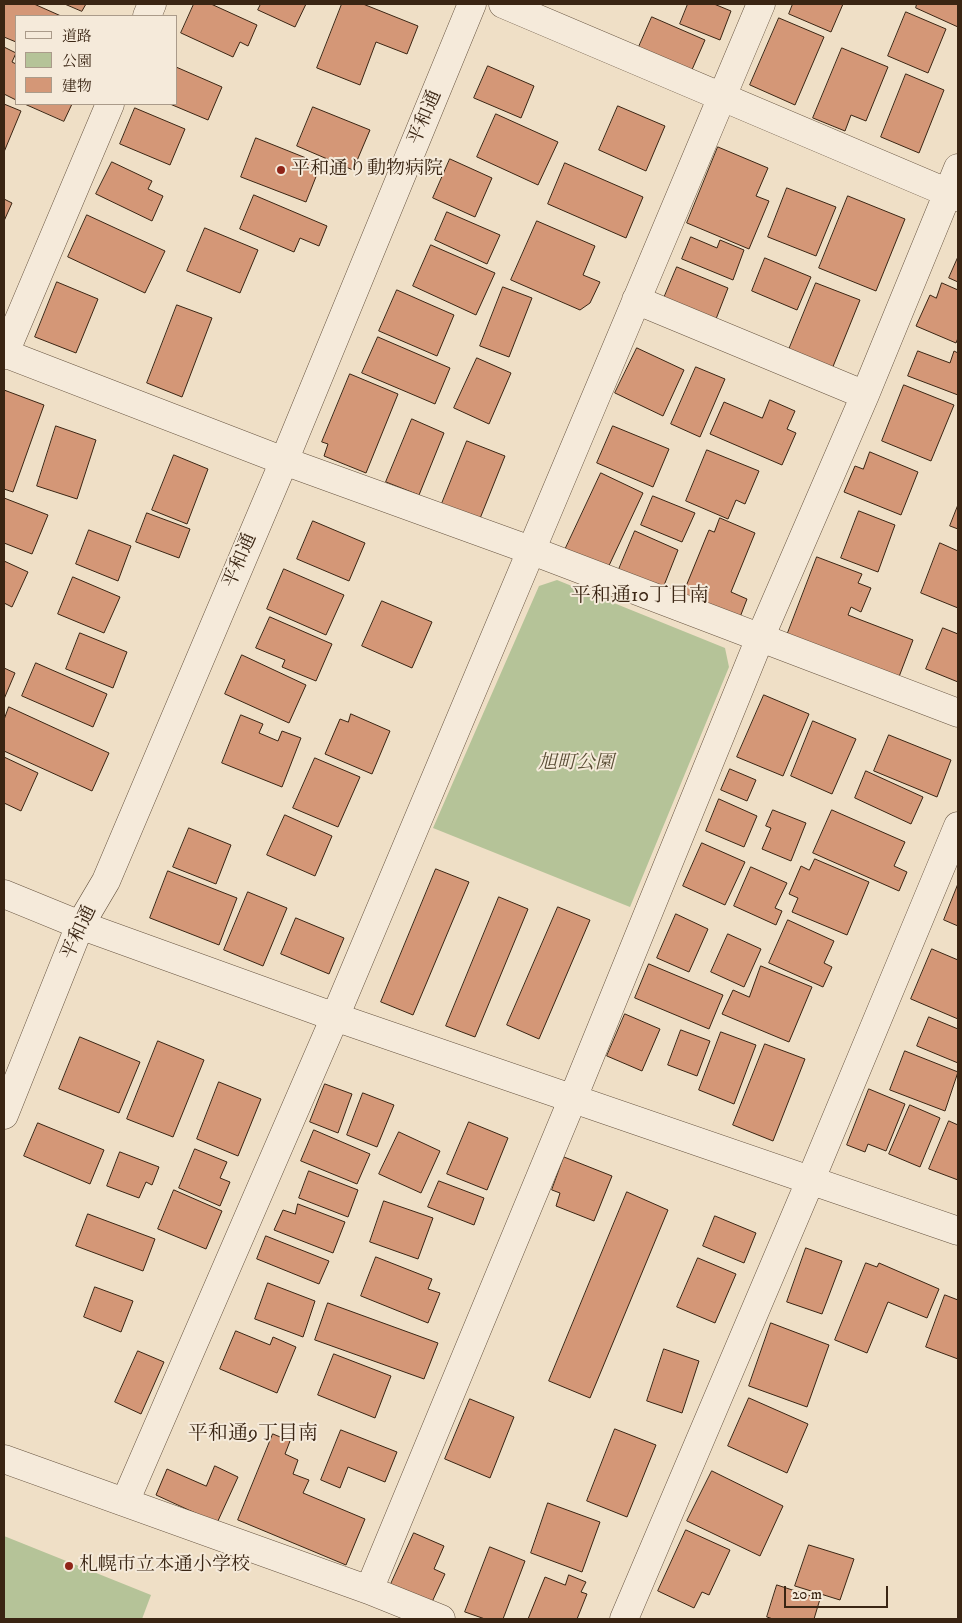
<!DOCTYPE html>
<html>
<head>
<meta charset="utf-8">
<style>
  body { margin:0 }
  #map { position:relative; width:962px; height:1623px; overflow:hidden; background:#efdfc6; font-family:"IM FELL DW Pica","Noto Serif JP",serif }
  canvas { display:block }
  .frame { position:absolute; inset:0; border:5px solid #3a2513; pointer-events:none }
  .legend { position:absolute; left:15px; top:15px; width:162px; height:90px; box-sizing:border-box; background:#f5eada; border:1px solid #aa9b8a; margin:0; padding:6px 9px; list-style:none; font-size:15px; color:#3a2513 }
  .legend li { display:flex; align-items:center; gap:10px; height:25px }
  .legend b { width:25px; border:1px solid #aa9b8a }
  .scale { position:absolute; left:784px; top:1586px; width:104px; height:22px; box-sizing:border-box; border:2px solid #3a2513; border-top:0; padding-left:6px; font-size:15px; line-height:18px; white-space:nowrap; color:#3a2513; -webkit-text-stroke:4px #f5eada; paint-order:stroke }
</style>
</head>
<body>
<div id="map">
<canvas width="962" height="1623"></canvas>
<div class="frame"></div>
<ul class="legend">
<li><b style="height:6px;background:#f5eada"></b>道路</li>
<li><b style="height:14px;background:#b5c398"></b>公園</li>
<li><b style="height:14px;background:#d49777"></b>建物</li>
</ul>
<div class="scale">20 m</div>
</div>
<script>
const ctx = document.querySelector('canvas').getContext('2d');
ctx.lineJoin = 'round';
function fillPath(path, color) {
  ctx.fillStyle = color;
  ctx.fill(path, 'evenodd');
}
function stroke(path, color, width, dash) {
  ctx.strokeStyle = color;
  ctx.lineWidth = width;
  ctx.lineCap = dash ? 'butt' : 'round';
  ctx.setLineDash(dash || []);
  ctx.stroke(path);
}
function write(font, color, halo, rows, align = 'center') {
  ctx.font = font + ' "IM FELL DW Pica","Noto Serif JP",serif';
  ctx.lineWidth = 4;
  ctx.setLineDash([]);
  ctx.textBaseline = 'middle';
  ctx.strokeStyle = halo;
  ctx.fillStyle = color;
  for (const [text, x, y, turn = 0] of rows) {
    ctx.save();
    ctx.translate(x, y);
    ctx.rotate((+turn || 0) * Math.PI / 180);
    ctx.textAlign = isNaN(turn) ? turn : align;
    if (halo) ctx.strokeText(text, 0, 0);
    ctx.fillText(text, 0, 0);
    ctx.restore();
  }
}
fillPath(new Path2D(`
  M 557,580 L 725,648 L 729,667 L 630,907 L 433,828 L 539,586 Z
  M 4,1536 L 151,1595 L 142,1619 L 4,1619 Z`), '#b5c398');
const building = new Path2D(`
  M 4,4 L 34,4 L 61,16 L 16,16 L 16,42 L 4,37 Z
  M 65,4 L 86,4 L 82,11 Z
  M 194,4 L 211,4 L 257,25 L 248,46 L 240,42 L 233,57 L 181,33 Z
  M 261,4 L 306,4 L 295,27 L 258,10 Z
  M 342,4 L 363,4 L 418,26 L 407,54 L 376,42 L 360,85 L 317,68 Z
  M 688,4 L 714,4 L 731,11 L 720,40 L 680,24 Z
  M 793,4 L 843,4 L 831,32 L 789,14 Z
  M 917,4 L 958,4 L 958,27 L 916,8 Z
  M 906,12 L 946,29 L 928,73 L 888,56 Z
  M 652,17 L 705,40 L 691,72 L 638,49 Z
  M 779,18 L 824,37 L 795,105 L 750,85 Z
  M 4,47 L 16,53 L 12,62 L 16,64 L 16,100 L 4,94 Z
  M 842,48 L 888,67 L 866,121 L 851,115 L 845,131 L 813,118 Z
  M 488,66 L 534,86 L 521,118 L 474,98 Z
  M 176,67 L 222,87 L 208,120 L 170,104 L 176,104 Z
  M 906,74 L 944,90 L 919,153 L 881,137 Z
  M 4,104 L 21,111 L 4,152 Z
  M 25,104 L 72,104 L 64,121 Z
  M 618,106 L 665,126 L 646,171 L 599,150 Z
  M 313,107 L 370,130 L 353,170 L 297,146 Z
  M 135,108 L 185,129 L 170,165 L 120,144 Z
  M 496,114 L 558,142 L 538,185 L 477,157 Z
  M 256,138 L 321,164 L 306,202 L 241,177 Z
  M 718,147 L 768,168 L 756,196 L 769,201 L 749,249 L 687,223 Z
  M 450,159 L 492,178 L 475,217 L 433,198 Z
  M 112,162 L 152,181 L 148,189 L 163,196 L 152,221 L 96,194 Z
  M 565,163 L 643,197 L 626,238 L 548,204 Z
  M 787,188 L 836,207 L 816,256 L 768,237 Z
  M 254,195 L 327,226 L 319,246 L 300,238 L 294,252 L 240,229 Z
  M 848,196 L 905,219 L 876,291 L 819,268 Z
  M 4,199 L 12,203 L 4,221 Z
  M 447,212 L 500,235 L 487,264 L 435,240 Z
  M 87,215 L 165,251 L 145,293 L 68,257 Z
  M 537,221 L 595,246 L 583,275 L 600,282 L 590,303 L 580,310 L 511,280 Z
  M 205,228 L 258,250 L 240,293 L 187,271 Z
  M 691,237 L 717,248 L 720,240 L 744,250 L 733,280 L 682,259 Z
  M 431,245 L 495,273 L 476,315 L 413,286 Z
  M 958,257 L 958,282 L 949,278 Z
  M 765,258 L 811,277 L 797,310 L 752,291 Z
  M 677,267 L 728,288 L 716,319 L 664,298 Z
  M 57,282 L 98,299 L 76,353 L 35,337 Z
  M 816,283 L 860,300 L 832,369 L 788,352 Z
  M 942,283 L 958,290 L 958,338 L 956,343 L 916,326 L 930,295 L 936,298 Z
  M 503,287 L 532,298 L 509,357 L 480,346 Z
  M 397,290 L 454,315 L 437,356 L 379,331 Z
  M 177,305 L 212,318 L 182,397 L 147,383 Z
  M 378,337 L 450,368 L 435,404 L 362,373 Z
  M 637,348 L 684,370 L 663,416 L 615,393 Z
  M 918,351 L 950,363 L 954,351 L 958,353 L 958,395 L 908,376 Z
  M 477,358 L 511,373 L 489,424 L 454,408 Z
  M 696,367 L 725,379 L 700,437 L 671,424 Z
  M 350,374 L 398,394 L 366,473 L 324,456 L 328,444 L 322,442 Z
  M 904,385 L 954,405 L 931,461 L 882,441 Z
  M 4,390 L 44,405 L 13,492 L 4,489 Z
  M 770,400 L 795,411 L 787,429 L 796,433 L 782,465 L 710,434 L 724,402 L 762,418 Z
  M 412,419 L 444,433 L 419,495 L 386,482 Z
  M 56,426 L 96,440 L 77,499 L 37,486 Z
  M 613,426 L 669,449 L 653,487 L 597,463 Z
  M 467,441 L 505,456 L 479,521 L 441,506 Z
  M 707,450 L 759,471 L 745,504 L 736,500 L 728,519 L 686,501 Z
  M 870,452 L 918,472 L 901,515 L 844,492 L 855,466 L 863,469 Z
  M 174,455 L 208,469 L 187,524 L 152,510 Z
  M 601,473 L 643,493 L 606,572 L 564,552 Z
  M 653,496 L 695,513 L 682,542 L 641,525 Z
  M 4,498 L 48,515 L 32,554 L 4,543 Z
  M 958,505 L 958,529 L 950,526 Z
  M 859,511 L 895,525 L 878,572 L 841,558 Z
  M 147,513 L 190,529 L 179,558 L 136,542 Z
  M 720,518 L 755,533 L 731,592 L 747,599 L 737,625 L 680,601 L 709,530 L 714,532 Z
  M 313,521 L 365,543 L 349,581 L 297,559 Z
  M 89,530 L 131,546 L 118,581 L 76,564 Z
  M 635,531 L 678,550 L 661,593 L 617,574 Z
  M 940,543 L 958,551 L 958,608 L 921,593 Z
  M 817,557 L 862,574 L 858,583 L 871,588 L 861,612 L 851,607 L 848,615 L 913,640 L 897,682 L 786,638 Z
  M 4,561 L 28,572 L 12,607 L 4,603 Z
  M 284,569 L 344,595 L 326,635 L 267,609 Z
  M 73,577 L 120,597 L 104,633 L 58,614 Z
  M 382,601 L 432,622 L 412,668 L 362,646 Z
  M 270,617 L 332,644 L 316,681 L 282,667 L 285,660 L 256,648 Z
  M 943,628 L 958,634 L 958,682 L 926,669 Z
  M 80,633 L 127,652 L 113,688 L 66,669 Z
  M 242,655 L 306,685 L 289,723 L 225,694 Z
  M 36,663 L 107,694 L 93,727 L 22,696 Z
  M 4,668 L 15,673 L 4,699 Z
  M 764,695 L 809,714 L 783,776 L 737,757 Z
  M 9,707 L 109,753 L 92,791 L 4,751 L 4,720 Z
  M 351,714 L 390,731 L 372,774 L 325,754 L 340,719 L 348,722 Z
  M 241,715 L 263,724 L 259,733 L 278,741 L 282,731 L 301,738 L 282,787 L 222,763 Z
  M 813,721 L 856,739 L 832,794 L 791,776 Z
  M 889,735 L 951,760 L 937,797 L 874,771 Z
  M 4,757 L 38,773 L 21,811 L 4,803 Z
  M 315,758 L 360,777 L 338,827 L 293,808 Z
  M 730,769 L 756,780 L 747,801 L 721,790 Z
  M 866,771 L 923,797 L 911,824 L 855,798 Z
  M 719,799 L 757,816 L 744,847 L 706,831 Z
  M 773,810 L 806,823 L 791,861 L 762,849 L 771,828 L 766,826 Z
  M 832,810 L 905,842 L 894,866 L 907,872 L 899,891 L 813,853 Z
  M 285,815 L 332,836 L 315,876 L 267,855 Z
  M 189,828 L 231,845 L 216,884 L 173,867 Z
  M 702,843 L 745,862 L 725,905 L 683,886 Z
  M 815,859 L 869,882 L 847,935 L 792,912 L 798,898 L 789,894 L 801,866 L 809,870 Z
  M 751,867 L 787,883 L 775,908 L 782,911 L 776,925 L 734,906 Z
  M 436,869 L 469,882 L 413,1015 L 381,1002 Z
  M 168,871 L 237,898 L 219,945 L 150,918 Z
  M 958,884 L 958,926 L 944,920 Z
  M 248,892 L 287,908 L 263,966 L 224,950 Z
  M 499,897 L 528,909 L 475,1037 L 446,1026 Z
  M 558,907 L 590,920 L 539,1039 L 507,1025 Z
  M 676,914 L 708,929 L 689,972 L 657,958 Z
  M 296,918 L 344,938 L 329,974 L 281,954 Z
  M 788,920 L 834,941 L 824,963 L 832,967 L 823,987 L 769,963 Z
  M 728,934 L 761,949 L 744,987 L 711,972 Z
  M 932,949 L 958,960 L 958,1019 L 911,999 Z
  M 649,964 L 723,995 L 709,1029 L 635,998 Z
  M 761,966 L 812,987 L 789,1042 L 722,1014 L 733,990 L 749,997 Z
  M 625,1014 L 660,1029 L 642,1071 L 607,1056 Z
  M 929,1017 L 958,1029 L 958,1063 L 917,1046 Z
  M 681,1030 L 710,1041 L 697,1076 L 668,1065 Z
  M 721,1032 L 756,1045 L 734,1104 L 699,1090 Z
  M 80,1037 L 140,1062 L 119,1113 L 59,1089 Z
  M 158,1041 L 204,1060 L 173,1137 L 127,1119 Z
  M 765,1044 L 805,1059 L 773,1141 L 733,1125 Z
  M 905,1051 L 958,1072 L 945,1111 L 890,1090 Z
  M 219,1082 L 261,1099 L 238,1156 L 197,1139 Z
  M 325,1084 L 352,1094 L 338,1133 L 310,1122 Z
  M 869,1089 L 905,1104 L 886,1151 L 868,1144 L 865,1152 L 847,1145 Z
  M 363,1093 L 394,1105 L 377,1147 L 347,1135 Z
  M 910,1105 L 940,1118 L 920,1167 L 889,1154 Z
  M 949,1121 L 958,1125 L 958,1180 L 929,1169 Z
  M 469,1122 L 508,1138 L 487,1190 L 447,1174 Z
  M 38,1123 L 104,1150 L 90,1184 L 24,1156 Z
  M 314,1130 L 370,1154 L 357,1184 L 301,1161 Z
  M 399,1132 L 440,1151 L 421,1193 L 379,1174 Z
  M 195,1149 L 227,1162 L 220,1178 L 230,1182 L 220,1206 L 179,1188 Z
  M 120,1152 L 159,1167 L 152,1185 L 146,1182 L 139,1198 L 107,1186 Z
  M 564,1157 L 612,1176 L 594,1221 L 556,1206 L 560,1193 L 552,1190 Z
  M 309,1171 L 358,1190 L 348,1217 L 299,1198 Z
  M 439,1181 L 484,1198 L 474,1225 L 428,1207 Z
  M 174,1190 L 222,1211 L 206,1249 L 158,1229 Z
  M 627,1192 L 668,1210 L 590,1398 L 549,1381 Z
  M 384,1201 L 433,1218 L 418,1259 L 370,1242 Z
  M 298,1204 L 345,1222 L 333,1253 L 274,1230 L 283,1210 L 295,1214 Z
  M 88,1214 L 155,1239 L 143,1271 L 76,1246 Z
  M 715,1216 L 756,1233 L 744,1263 L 703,1246 Z
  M 266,1236 L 329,1261 L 319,1284 L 257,1259 Z
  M 806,1248 L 842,1261 L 822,1314 L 787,1302 Z
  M 376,1257 L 432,1279 L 428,1289 L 440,1293 L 428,1323 L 361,1296 Z
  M 698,1258 L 736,1274 L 715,1323 L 677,1307 Z
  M 866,1263 L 877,1267 L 879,1263 L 939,1289 L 927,1318 L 888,1302 L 867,1353 L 835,1340 Z
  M 268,1283 L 315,1301 L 303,1337 L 255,1319 Z
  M 95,1287 L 133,1301 L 121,1332 L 84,1317 Z
  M 945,1295 L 958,1300 L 958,1359 L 926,1347 Z
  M 328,1303 L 438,1343 L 424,1379 L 315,1340 Z
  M 771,1323 L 829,1345 L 807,1407 L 749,1386 Z
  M 236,1331 L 270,1345 L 273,1337 L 296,1347 L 277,1393 L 220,1369 Z
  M 664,1349 L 699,1361 L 682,1413 L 647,1401 Z
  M 138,1351 L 164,1362 L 141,1414 L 115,1402 Z
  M 334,1354 L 391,1376 L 375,1418 L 318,1395 Z
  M 749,1398 L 808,1424 L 787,1473 L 728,1446 Z
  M 470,1399 L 514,1417 L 490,1478 L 445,1459 Z
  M 615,1429 L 656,1445 L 627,1517 L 587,1501 Z
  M 341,1430 L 397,1452 L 385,1482 L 348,1467 L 340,1488 L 321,1480 Z
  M 273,1434 L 290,1441 L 285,1454 L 298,1460 L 293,1474 L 309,1480 L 303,1493 L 365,1519 L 346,1565 L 238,1520 Z
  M 215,1466 L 238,1477 L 217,1523 L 156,1495 L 167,1469 L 206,1486 Z
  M 712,1471 L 783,1506 L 760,1556 L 687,1521 Z
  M 548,1503 L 600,1522 L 582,1572 L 531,1553 Z
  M 686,1530 L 730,1550 L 709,1595 L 702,1592 L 694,1608 L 658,1591 Z
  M 414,1533 L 444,1546 L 434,1569 L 445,1574 L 432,1602 L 391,1584 Z
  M 809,1545 L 854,1559 L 840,1600 L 795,1586 Z
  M 490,1547 L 525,1561 L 503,1619 L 485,1619 L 465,1612 Z
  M 569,1575 L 586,1582 L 581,1592 L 587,1594 L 577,1619 L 528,1619 L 545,1577 L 565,1585 Z
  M 777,1585 L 820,1599 L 814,1619 L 773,1619 L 767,1617 Z`);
fillPath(building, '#d49777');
stroke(building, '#3a2513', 1);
const minor = new Path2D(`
  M 503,4 L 958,197
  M 147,16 L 152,4
  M 636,300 L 865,395
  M 4,353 L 284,461 L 530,550 L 958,713
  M 4,355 L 110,104
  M 4,894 L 80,925 L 335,1017 L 958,1231
  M 4,1459 L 369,1590 L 441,1619
  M 125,1502 L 335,1017 L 761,4
  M 369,1590 L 573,1098 L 760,638 L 865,395 L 958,168
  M 624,1619 L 811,1179 L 958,826`);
const tertiary = new Path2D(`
  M 4,1115 L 80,925 L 106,881 L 284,461 L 472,4`);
stroke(minor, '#675440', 29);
stroke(tertiary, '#675440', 29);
stroke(minor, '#f5eada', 28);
stroke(tertiary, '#f5eada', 28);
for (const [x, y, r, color] of [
  [281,170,5,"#8f2418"],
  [69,1566,5,"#8f2418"]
]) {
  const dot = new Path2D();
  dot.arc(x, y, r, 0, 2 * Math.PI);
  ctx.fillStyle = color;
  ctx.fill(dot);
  stroke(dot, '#f5eada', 2);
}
write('19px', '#3a2513', '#f5eada', [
  ["平和通",426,118,-67],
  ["平和通",241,561,-67],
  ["平和通",80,933,-65]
]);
write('19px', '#3a2513', '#f5eada', [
  ["平和通り動物病院",291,170],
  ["札幌市立本通小学校",79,1566]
], 'left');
write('italic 19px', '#594c34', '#f5eada', [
  ["旭町公園",576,764]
]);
write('20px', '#3a2513', '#f5eada', [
  ["平和通10丁目南",640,597],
  ["平和通9丁目南",253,1435]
]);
</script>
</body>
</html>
